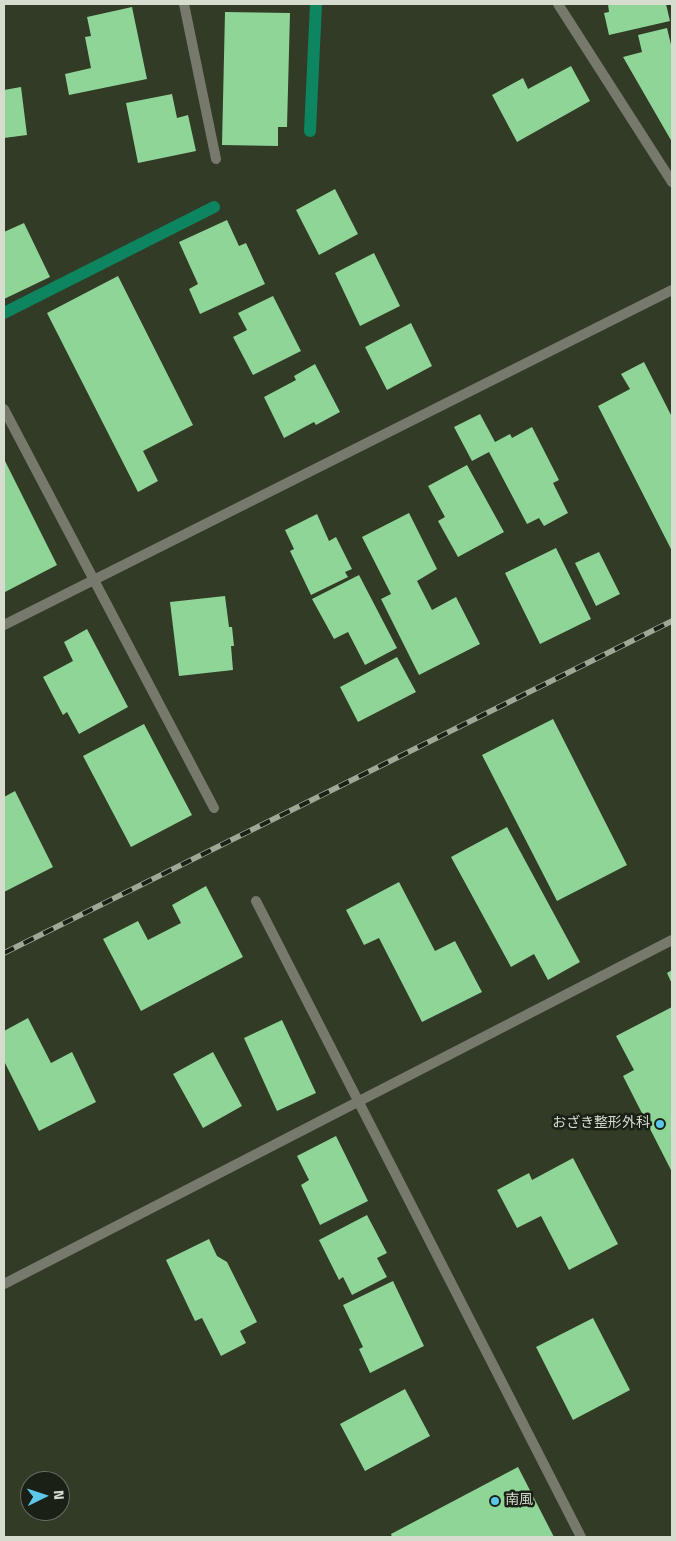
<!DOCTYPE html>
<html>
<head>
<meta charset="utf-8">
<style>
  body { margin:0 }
  #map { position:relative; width:676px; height:1541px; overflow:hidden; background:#313b25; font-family:"Titillium Web",sans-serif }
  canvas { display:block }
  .frame { position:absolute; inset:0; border:5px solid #d6ddcf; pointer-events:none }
  .north { position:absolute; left:20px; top:1471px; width:50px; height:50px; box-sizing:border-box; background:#1b2016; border:1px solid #666c60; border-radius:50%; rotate:86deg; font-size:14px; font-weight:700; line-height:20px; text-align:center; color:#d6ddcf }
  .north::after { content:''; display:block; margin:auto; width:18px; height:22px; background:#5cc7e8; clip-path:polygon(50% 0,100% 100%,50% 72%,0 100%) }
</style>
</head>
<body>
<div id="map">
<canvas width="676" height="1541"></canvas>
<div class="frame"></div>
<div class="north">N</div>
</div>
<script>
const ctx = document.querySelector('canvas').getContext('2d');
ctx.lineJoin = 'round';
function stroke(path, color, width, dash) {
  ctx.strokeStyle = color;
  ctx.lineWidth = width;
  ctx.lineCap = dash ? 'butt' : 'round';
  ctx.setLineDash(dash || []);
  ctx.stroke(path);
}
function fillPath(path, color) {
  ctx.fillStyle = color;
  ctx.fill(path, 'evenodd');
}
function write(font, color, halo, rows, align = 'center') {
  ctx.font = font + ' "Titillium Web","Noto Sans JP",sans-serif';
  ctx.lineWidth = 5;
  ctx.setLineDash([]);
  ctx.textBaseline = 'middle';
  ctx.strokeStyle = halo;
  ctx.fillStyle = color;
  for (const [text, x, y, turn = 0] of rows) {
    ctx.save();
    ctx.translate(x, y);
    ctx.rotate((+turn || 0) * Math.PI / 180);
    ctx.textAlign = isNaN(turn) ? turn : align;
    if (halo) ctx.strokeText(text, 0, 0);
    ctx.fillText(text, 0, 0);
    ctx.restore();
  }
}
stroke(new Path2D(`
  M 310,131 L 316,4
  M 4,313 L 214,207`), '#0d8561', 12);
fillPath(new Path2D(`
  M 608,4 L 666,4 L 670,21 L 609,35 L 604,13 L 609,12 Z
  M 132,7 L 147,79 L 69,95 L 65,74 L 91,68 L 85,37 L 91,36 L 87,17 Z
  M 225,12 L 290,13 L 287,127 L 278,127 L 278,146 L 222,145 Z
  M 667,28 L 672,49 L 672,142 L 623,57 L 642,52 L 638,35 Z
  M 571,66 L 590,101 L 517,142 L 492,95 L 523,78 L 528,89 Z
  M 21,87 L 27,135 L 4,138 L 4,90 Z
  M 172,94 L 177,118 L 188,115 L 196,151 L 138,163 L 126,103 Z
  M 335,189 L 358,234 L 319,255 L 296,210 Z
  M 227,220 L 239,246 L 246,243 L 265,284 L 200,314 L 189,289 L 198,284 L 179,242 Z
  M 24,223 L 50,277 L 4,299 L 4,232 Z
  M 374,253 L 400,306 L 360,326 L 335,273 Z
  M 118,276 L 193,425 L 143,451 L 158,481 L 138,492 L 47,313 Z
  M 273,296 L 301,351 L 253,375 L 233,337 L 247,330 L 238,313 Z
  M 411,323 L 432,366 L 387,390 L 365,347 Z
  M 644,362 L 672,417 L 672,551 L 598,406 L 630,389 L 621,374 Z
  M 315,364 L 340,412 L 316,425 L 314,422 L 284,438 L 264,397 L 296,380 L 294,376 Z
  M 480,414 L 495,442 L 510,434 L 512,438 L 532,427 L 559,480 L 553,483 L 568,513 L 544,526 L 539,518 L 527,524 L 489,452 L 472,461 L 454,427 Z
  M 4,459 L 57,565 L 5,592 L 4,590 Z
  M 467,465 L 504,532 L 458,557 L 438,521 L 445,517 L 428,486 Z
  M 409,513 L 437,569 L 417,581 L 432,610 L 456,597 L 480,644 L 419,675 L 381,599 L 391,594 L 362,537 Z
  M 317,514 L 329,541 L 336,537 L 352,569 L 345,572 L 348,577 L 311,595 L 290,551 L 294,549 L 285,530 Z
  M 556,548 L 591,619 L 540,644 L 505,573 Z
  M 599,552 L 620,594 L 596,606 L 575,563 Z
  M 359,575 L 397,648 L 365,665 L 348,632 L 334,639 L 312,599 Z
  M 225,596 L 229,627 L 232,627 L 234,646 L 231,646 L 233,670 L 179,676 L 170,602 Z
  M 87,629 L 128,707 L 79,734 L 67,712 L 63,715 L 43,677 L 73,661 L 64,642 Z
  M 397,657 L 416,692 L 358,722 L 340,687 Z
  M 553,719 L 627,865 L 557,901 L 482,755 Z
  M 144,724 L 192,815 L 131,847 L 83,756 Z
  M 15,791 L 53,867 L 4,892 L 4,797 Z
  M 507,827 L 580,962 L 548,980 L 534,954 L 511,967 L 451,857 Z
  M 399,882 L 435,951 L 455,941 L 482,992 L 422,1022 L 379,938 L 364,945 L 346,910 Z
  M 206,886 L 243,957 L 141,1011 L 103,939 L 138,921 L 148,940 L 181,923 L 172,905 Z
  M 672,970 L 672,984 L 667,973 Z
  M 672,1007 L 672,1172 L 623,1076 L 634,1070 L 616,1036 Z
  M 28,1018 L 51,1063 L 72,1052 L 96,1102 L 39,1131 L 4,1061 L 4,1031 Z
  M 282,1020 L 316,1093 L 277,1111 L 244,1038 Z
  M 213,1052 L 242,1106 L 203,1128 L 173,1074 Z
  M 336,1136 L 368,1201 L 320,1225 L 301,1185 L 309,1180 L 297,1156 Z
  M 573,1158 L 618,1244 L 569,1270 L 541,1216 L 517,1228 L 497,1190 L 529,1173 L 532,1180 Z
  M 367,1215 L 387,1253 L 377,1258 L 387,1277 L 352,1295 L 343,1277 L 339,1280 L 319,1240 Z
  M 209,1239 L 217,1256 L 227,1262 L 257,1322 L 240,1331 L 246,1343 L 221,1356 L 202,1318 L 195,1321 L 166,1260 Z
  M 393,1281 L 424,1346 L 370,1373 L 359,1349 L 363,1347 L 343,1305 Z
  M 593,1318 L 630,1390 L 573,1420 L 536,1347 Z
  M 405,1389 L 430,1436 L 365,1471 L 340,1424 Z
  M 518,1467 L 554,1537 L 392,1537 L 391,1534 Z`), '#8fd597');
stroke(new Path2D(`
  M 184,4 L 216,159
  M 558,4 L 672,182
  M 4,409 L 214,808
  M 4,625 L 672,290
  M 256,901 L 581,1537
  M 4,1284 L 672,940`), '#78796d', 10);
const rail = new Path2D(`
  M 4,953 L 672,621`);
stroke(rail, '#9fa796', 5.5);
stroke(rail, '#1b2016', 4, [11]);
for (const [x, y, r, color] of [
  [660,1124,5,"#5cc7e8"],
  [495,1501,5,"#5cc7e8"]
]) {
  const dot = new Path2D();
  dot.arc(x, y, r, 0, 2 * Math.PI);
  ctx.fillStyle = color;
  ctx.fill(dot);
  stroke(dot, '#1b2016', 2);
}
write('14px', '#d6ddcf', '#1b2016', [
  ["おざき整形外科",650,1124],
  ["南風",505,1501,"left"]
], 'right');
</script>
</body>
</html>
